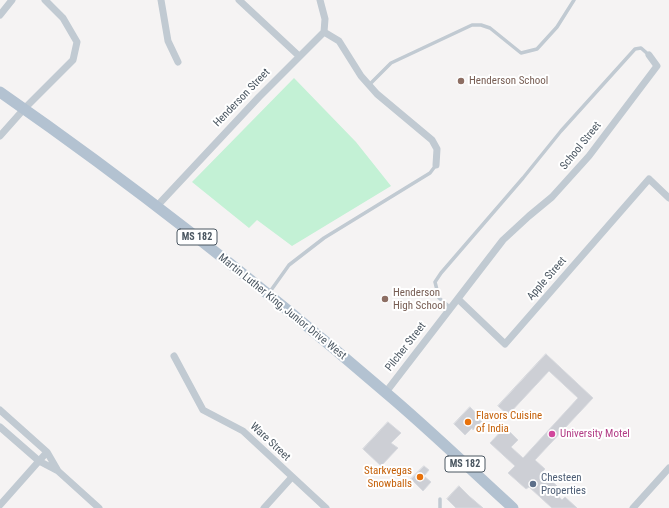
<!DOCTYPE html>
<html>
<head>
<meta charset="utf-8">
<style>
  body { margin:0 }
  canvas { display:block; background:#f5f3f3 }
</style>
</head>
<body>
<canvas width="669" height="508"></canvas>
<script>
const ctx = document.querySelector('canvas').getContext('2d');
ctx.lineJoin = 'round';
function fillPath(path, color) {
  ctx.fillStyle = color;
  ctx.fill(path, 'evenodd');
}
function stroke(path, color, width, dash) {
  ctx.strokeStyle = color;
  ctx.lineWidth = width;
  ctx.lineCap = dash ? 'butt' : 'round';
  ctx.setLineDash(dash || []);
  ctx.stroke(path);
}
function write(font, color, halo, rows, align = 'center') {
  ctx.font = font + ' "Roboto Condensed",sans-serif';
  ctx.lineWidth = 4;
  ctx.setLineDash([]);
  ctx.textBaseline = 'middle';
  ctx.strokeStyle = halo;
  ctx.fillStyle = color;
  for (const [text, x, y, turn = 0] of rows) {
    ctx.save();
    ctx.translate(x, y);
    ctx.rotate((+turn || 0) * Math.PI / 180);
    ctx.textAlign = isNaN(turn) ? turn : align;
    if (halo) ctx.strokeText(text, 0, 0);
    ctx.fillText(text, 0, 0);
    ctx.restore();
  }
}
fillPath(new Path2D(`
  M 294,78 L 356,142 L 391,186 L 292,246 L 257,220 L 249,228 L 192,182 Z`), '#c3f1d5');
const building = new Path2D(`
  M 546,354 L 593,398 L 535,460 L 545,469 L 542,472 L 557,486 L 553,490 L 562,500 L 565,497 L 577,508 L 552,508 L 529,487 L 526,489 L 508,473 L 515,466 L 490,443 L 505,427 L 518,440 L 511,447 L 523,458 L 578,398 L 549,371 L 508,415 L 498,406 Z
  M 470,407 L 483,420 L 473,430 L 472,428 L 465,435 L 454,424 Z
  M 388,422 L 401,433 L 391,443 L 398,448 L 381,466 L 363,449 Z
  M 424,466 L 429,470 L 424,476 L 431,482 L 423,491 L 411,479 Z
  M 459,486 L 469,496 L 483,508 L 456,508 L 447,499 Z`);
fillPath(building, '#cdcfd5');
stroke(building, '#d7d9de', 1);
stroke(new Path2D(`
  M 369,85 L 391,63 L 472,25 L 481,25 L 490,28 L 521,53 L 537,49 L 557,27 L 574,0
  M 269,293 L 289,265 L 324,238 L 430,173 L 436,165
  M 451,308 L 439,298 L 435,282 L 441,273 L 523,178 L 561,131 L 635,49 L 641,48 L 649,55
  M 440,499 L 440,508`), '#c1cad2', 3.5);
stroke(new Path2D(`
  M 161,0 L 168,41 L 178,62
  M 239,0 L 299,56
  M 0,15 L 12,0
  M 324,32 L 339,41 L 361,76 L 377,94 L 432,140 L 437,149 L 436,165
  M 0,136 L 24,109 L 73,60 L 77,42 L 63,18 L 45,0
  M 157,206 L 259,97 L 324,32 L 325,19 L 320,0
  M 458,299 L 505,344 L 649,179 L 669,198
  M 174,356 L 203,410 L 243,431 L 326,508
  M 386,392 L 503,240 L 529,216 L 552,197 L 589,156 L 657,66 L 649,55
  M 0,410 L 47,452 L 58,471 L 99,508
  M 0,427 L 39,461 L 58,471
  M 0,505 L 47,452
  M 264,508 L 292,477
  M 633,508 L 669,468`), '#c1cad2', 7);
stroke(new Path2D(`
  M 0,92 C 134,185 262,286 385,392 C 429,429 470,469 513,508`), '#b3c2d1', 11);
for (const [x, y, r, color] of [
  [461,81,4,"#8d6e63"],
  [385,299,4,"#8d6e63"],
  [468,422,4,"#e8710a"],
  [552,434,4,"#d1479c"],
  [420,477,4,"#e8710a"],
  [533,484,4,"#5c6f8a"]
]) {
  const dot = new Path2D();
  dot.arc(x, y, r, 0, 2 * Math.PI);
  ctx.fillStyle = color;
  ctx.fill(dot);
  stroke(dot, '#fff', 1.5);
}
for (const [x, y, w] of [
  [197,237,40],
  [465,464,40]
]) {
  const box = new Path2D();
  box.roundRect(x - w / 2, y - 8, w, 16, 3);
  ctx.fillStyle = '#fff';
  ctx.fill(box);
  stroke(box, '#4a5661', 1);
}
write('bold 10px', '#4a5661', null, [
  ["MS 182",197,237],
  ["MS 182",465,464]
]);
write('11px', '#785e54', '#fff', [
  ["Henderson School",469,81],
  ["Henderson",393,293],
  ["High School",393,306]
], 'left');
write('11px', '#4a5661', '#fff', [
  ["Henderson Street",242,98,-46],
  ["School Street",581,146,-51],
  ["Apple Street",547,279,-49],
  ["Martin Luther King, Junior Drive West",282,307,39],
  ["Pilcher Street",406,347,-52],
  ["Ware Street",270,442,43]
]);
write('11px', '#c56008', '#fff', [
  ["Flavors Cuisine",476,416],
  ["of India",476,429],
  ["Starkvegas",412,471,"right"],
  ["Snowballs",412,484,"right"]
], 'left');
write('11px', '#b23c85', '#fff', [
  ["University Motel",560,434]
], 'left');
write('11px', '#4e5e75', '#fff', [
  ["Chesteen",541,478],
  ["Properties",541,491]
], 'left');
</script>
</body>
</html>
